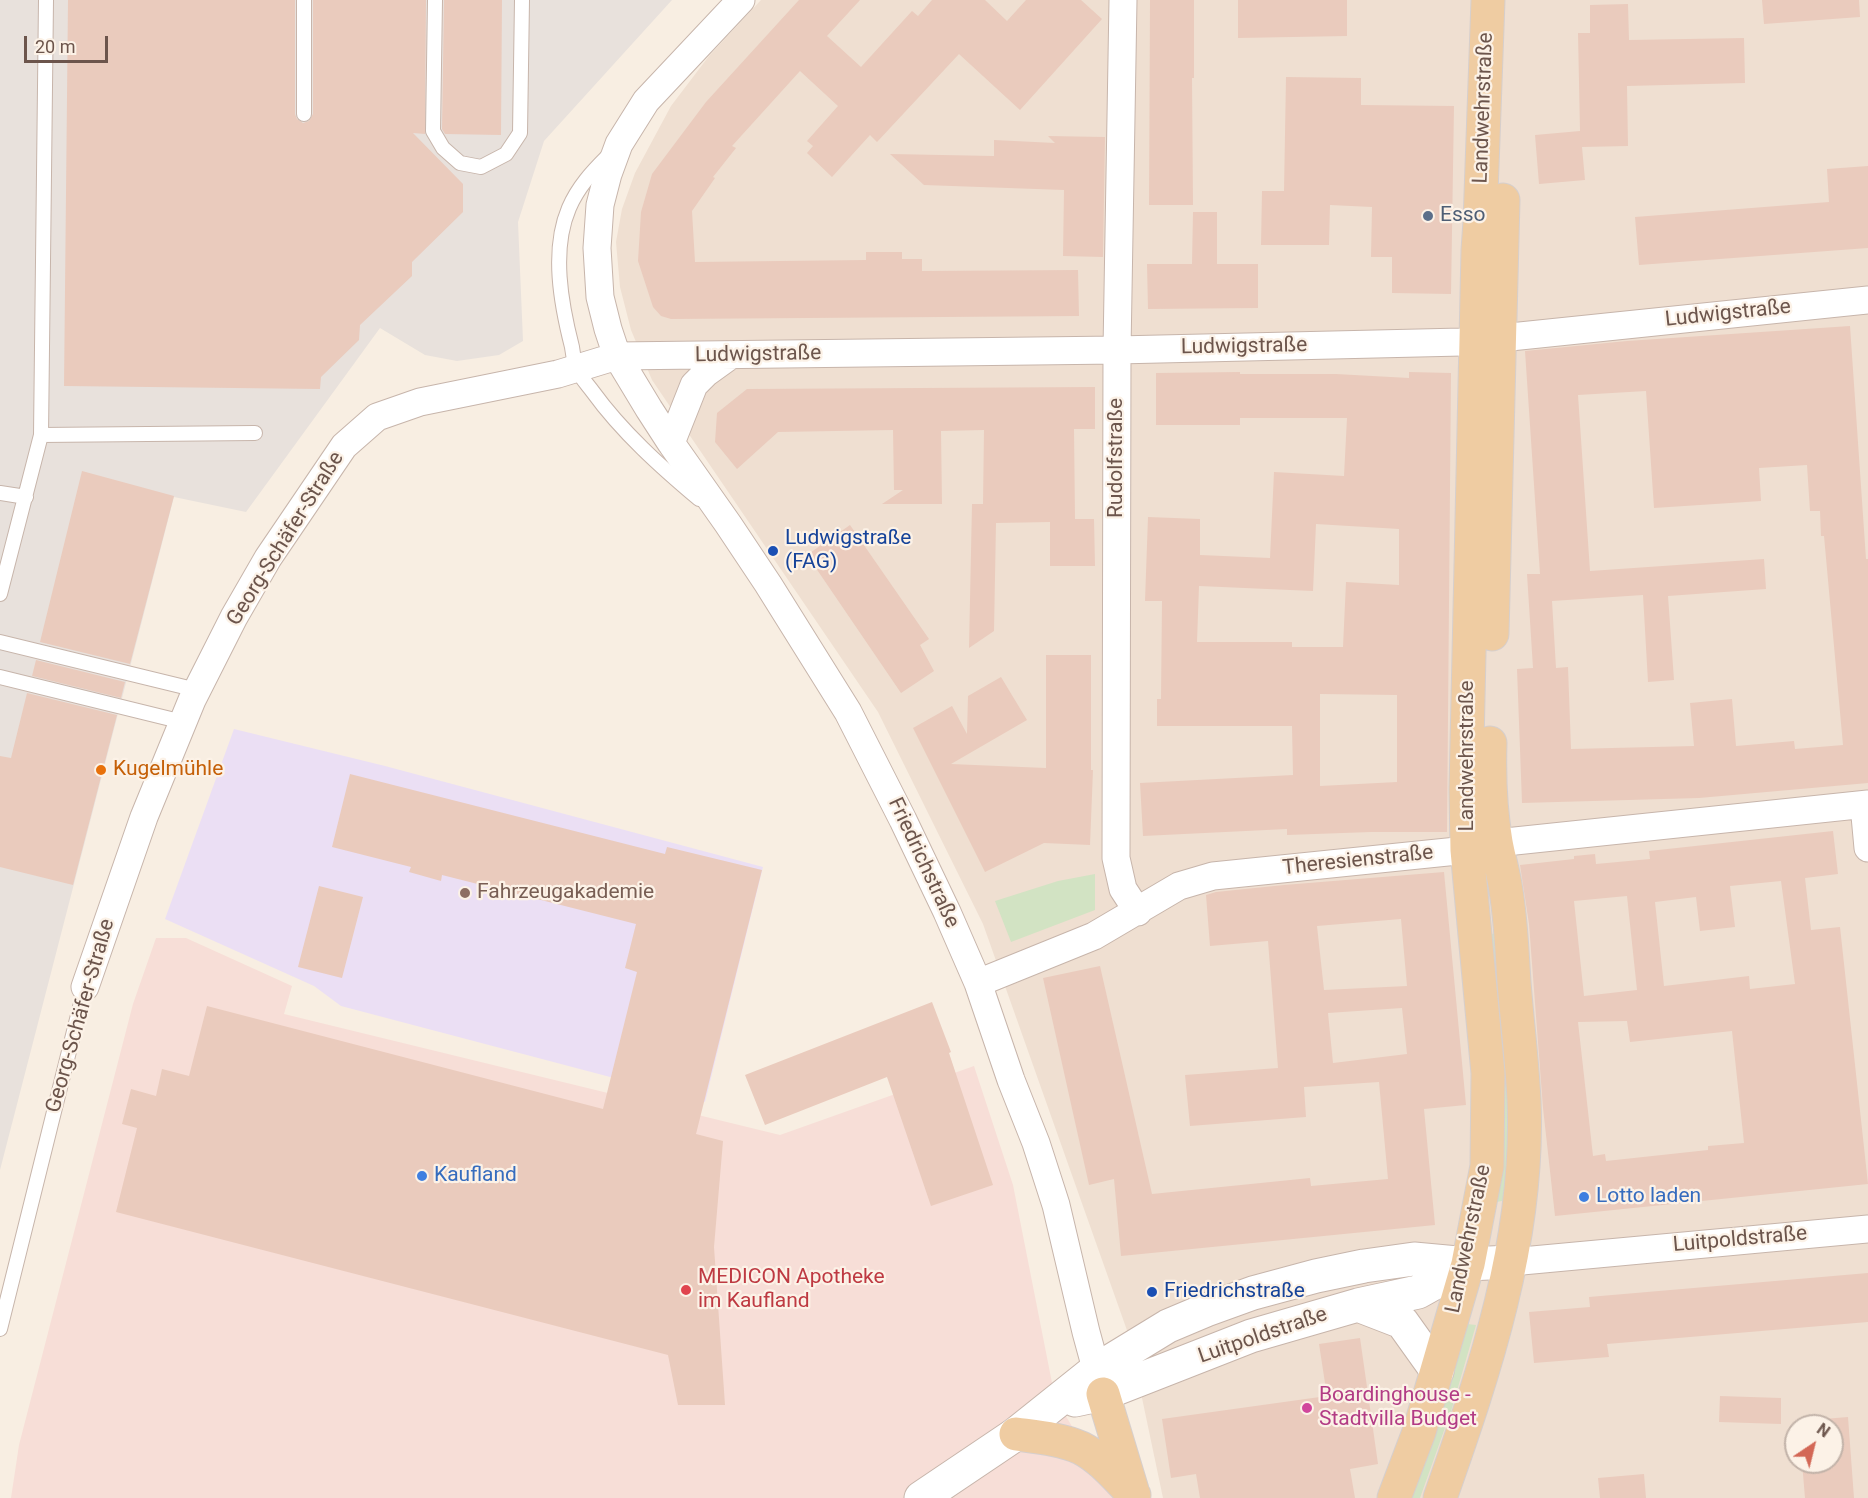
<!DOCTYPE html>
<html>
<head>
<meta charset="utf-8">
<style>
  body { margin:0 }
  #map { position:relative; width:1868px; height:1498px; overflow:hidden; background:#f8eee2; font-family:Roboto,sans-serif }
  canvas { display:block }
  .north { position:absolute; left:1784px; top:1414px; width:60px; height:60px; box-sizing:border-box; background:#fcf2e7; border:2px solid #c2b3a9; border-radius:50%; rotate:35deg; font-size:16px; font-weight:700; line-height:24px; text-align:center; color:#6c554c }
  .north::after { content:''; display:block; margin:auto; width:21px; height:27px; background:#d36856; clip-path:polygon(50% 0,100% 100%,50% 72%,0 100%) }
  .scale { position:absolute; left:24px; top:36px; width:84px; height:27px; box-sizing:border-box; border:3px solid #6c554c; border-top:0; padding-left:8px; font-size:18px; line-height:21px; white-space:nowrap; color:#6c554c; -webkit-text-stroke:4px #fcf2e7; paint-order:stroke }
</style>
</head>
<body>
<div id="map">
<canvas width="1868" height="1498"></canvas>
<div class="north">N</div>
<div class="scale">20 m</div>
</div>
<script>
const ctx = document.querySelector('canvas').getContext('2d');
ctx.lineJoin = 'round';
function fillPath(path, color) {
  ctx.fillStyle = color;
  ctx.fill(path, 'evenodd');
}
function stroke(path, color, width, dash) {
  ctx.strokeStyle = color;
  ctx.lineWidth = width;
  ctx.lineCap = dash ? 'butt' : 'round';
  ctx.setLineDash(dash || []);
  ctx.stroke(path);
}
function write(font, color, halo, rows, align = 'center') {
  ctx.font = font + ' Roboto,sans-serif';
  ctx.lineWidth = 4.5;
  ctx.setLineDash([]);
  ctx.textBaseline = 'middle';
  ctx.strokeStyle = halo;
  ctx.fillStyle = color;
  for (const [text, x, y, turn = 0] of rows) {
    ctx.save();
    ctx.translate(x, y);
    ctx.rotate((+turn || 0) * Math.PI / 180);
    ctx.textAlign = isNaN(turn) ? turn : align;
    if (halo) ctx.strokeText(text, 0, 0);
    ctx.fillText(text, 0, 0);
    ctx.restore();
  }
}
fillPath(new Path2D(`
  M 761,0 L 1868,0 L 1868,1498 L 1163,1498 L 1129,1336 L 983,924 L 878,712 L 652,380 L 631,330 L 620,287 L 616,242 L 622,209 L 635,173 L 671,106 L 709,56 ZM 1796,1426 L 1832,1426 L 1832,1462 L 1796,1462 Z`), '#efdfd1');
fillPath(new Path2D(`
  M 156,938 L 186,938 L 292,986 L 284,1014 L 780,1135 L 974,1066 L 1013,1185 L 1055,1398 L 1115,1498 L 11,1498 L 19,1445 L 133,1004 Z`), '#f7ded7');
fillPath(new Path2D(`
  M 0,0 L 672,0 L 544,141 L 518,222 L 523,341 L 499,355 L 457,361 L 425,355 L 380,328 L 246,512 L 174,497 L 0,1170 Z`), '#e8e1dc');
fillPath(new Path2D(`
  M 234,729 L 385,766 L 763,867 L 705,1102 L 341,1006 L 314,986 L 165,919 Z`), '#ebdff4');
fillPath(new Path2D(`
  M 1095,874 L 1095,910 L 1011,942 L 995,901 L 1058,881 Z
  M 1499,933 L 1512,1117 L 1506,1200 L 1497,1202 C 1500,1174 1504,1147 1505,1119 C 1506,1057 1497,995 1491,934 Z
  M 1467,1324 L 1476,1325 L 1452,1408 L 1420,1498 L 1410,1498 L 1434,1436 Z`), '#d2e3c3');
fillPath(new Path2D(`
  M 68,0 L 295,0 L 295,114 L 297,119 L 303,123 L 309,121 L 313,114 L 313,0 L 426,0 L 425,134 L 413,133 L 463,184 L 463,212 L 412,262 L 412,276 L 360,325 L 359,340 L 321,377 L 320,389 L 64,386 Z
  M 444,0 L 502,0 L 501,135 L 445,134 L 442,129 Z
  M 799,0 L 860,0 L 827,36 L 861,67 L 912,11 L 918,16 L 932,0 L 985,0 L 1007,21 L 1026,0 L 1081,0 L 1102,19 L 1020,110 L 959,54 L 877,142 L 870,135 L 832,177 L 807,153 L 813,146 L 807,141 L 838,106 L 800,71 L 732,146 L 736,148 L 713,177 L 715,178 L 692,211 L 695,262 L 866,260 L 866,252 L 902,252 L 902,259 L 922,259 L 922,271 L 1078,270 L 1079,316 L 671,319 L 661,316 L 653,307 L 638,261 L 641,212 L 652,174 L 706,102 Z
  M 1150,0 L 1194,0 L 1194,78 L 1192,78 L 1193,205 L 1149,205 Z
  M 1238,0 L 1347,0 L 1347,36 L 1238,38 Z
  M 1762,0 L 1859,0 L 1860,17 L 1764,24 Z
  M 1628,4 L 1629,40 L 1744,38 L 1745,83 L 1627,86 L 1628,146 L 1582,147 L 1585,180 L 1539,184 L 1535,135 L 1580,131 L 1578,33 L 1590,33 L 1590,5 Z
  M 1286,77 L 1361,78 L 1361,105 L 1454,106 L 1451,294 L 1392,293 L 1392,257 L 1371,257 L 1372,207 L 1330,205 L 1329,245 L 1261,245 L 1262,191 L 1284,191 Z
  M 1048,136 L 1105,137 L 1103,257 L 1063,256 L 1064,190 L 924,185 L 890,154 L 994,156 L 994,140 L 1055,143 Z
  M 1868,166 L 1868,248 L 1639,265 L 1635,217 L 1829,202 L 1827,169 Z
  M 1193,212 L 1217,212 L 1217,264 L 1258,264 L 1258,308 L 1148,309 L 1147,264 L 1192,264 Z
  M 1850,326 L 1866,559 L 1868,559 L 1868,783 L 1699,798 L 1522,803 L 1517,669 L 1533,668 L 1527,574 L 1540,574 L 1525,351 L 1627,341 ZM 1646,391 L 1654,508 L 1761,501 L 1759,468 L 1807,465 L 1810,511 L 1820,511 L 1821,536 L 1824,536 L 1843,745 L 1795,749 L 1794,741 L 1736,746 L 1732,699 L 1690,703 L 1694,746 L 1571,749 L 1568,667 L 1556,668 L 1552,601 L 1643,595 L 1648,682 L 1674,680 L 1668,596 L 1766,589 L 1764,559 L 1590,571 L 1578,395 Z
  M 1240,372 L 1240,374 L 1336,374 L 1409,378 L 1409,372 L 1451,373 L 1447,832 L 1371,832 L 1287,835 L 1287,829 L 1143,836 L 1140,783 L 1293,775 L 1292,726 L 1157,726 L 1157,699 L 1161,699 L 1162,601 L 1145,601 L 1148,517 L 1200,519 L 1200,555 L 1270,558 L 1274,472 L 1344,476 L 1347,418 L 1240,418 L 1240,425 L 1156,425 L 1156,373 ZM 1316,524 L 1399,529 L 1399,585 L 1346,582 L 1343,647 L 1292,647 L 1292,642 L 1197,642 L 1199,586 L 1313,591 ZM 1320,694 L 1397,695 L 1397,782 L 1320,786 Z
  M 1095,387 L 1095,429 L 1074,429 L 1075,519 L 1094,519 L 1095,566 L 1050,566 L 1050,522 L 996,523 L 994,631 L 969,648 L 972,504 L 983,504 L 984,430 L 941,431 L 942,504 L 882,504 L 903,490 L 894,490 L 893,430 L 778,432 L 737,469 L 715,442 L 717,413 L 747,389 Z
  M 82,471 L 174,496 L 130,664 L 40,642 Z
  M 850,525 L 929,639 L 920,645 L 934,671 L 901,693 L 807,555 Z
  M 1046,655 L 1091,655 L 1091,770 L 1093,770 L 1090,845 L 1044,843 L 985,872 L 913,728 L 952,706 L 967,734 L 968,696 L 1001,677 L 1027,720 L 951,764 L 1046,768 Z
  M 36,660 L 125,682 L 121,698 L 32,676 Z
  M 27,693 L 117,715 L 73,885 L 0,867 L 0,756 L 11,758 Z
  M 350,774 L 665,854 L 667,847 L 762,870 L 696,1134 L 723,1141 L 714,1247 L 725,1405 L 678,1405 L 668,1355 L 116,1212 L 137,1128 L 122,1124 L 131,1089 L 156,1096 L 162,1069 L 189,1076 L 207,1006 L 603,1109 L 637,972 L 625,968 L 636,924 L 442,875 L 441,881 L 409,872 L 411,867 L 332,847 Z
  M 1833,831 L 1838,874 L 1805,878 L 1811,930 L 1840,927 L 1868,1184 L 1555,1216 L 1543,1108 L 1529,924 L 1520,865 L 1574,859 L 1574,856 L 1595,854 L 1596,864 L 1650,859 L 1649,851 ZM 1781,881 L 1795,984 L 1750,989 L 1749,976 L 1664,986 L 1655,902 L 1696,897 L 1700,931 L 1735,927 L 1730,886 ZM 1627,896 L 1637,990 L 1584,996 L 1574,901 ZM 1627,1021 L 1630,1042 L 1732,1031 L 1744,1143 L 1708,1146 L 1708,1150 L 1606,1161 L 1605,1154 L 1593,1156 L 1578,1022 Z
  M 1444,872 L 1466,1105 L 1424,1109 L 1435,1225 L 1121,1256 L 1114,1179 L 1089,1185 L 1043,978 L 1100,966 L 1152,1194 L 1310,1178 L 1311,1186 L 1388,1179 L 1379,1082 L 1304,1087 L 1306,1117 L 1190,1126 L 1185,1075 L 1278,1068 L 1268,941 L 1210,946 L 1206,895 L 1216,892 L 1284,885 ZM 1401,919 L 1407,986 L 1324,990 L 1317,926 ZM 1402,1008 L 1407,1054 L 1333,1063 L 1328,1013 Z
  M 319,886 L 363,897 L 342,978 L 298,967 Z
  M 932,1002 L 951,1052 L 949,1053 L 993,1185 L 931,1206 L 887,1077 L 765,1125 L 745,1075 Z
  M 1868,1273 L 1868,1322 L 1607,1344 L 1609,1357 L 1534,1363 L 1529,1312 L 1590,1307 L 1589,1297 Z
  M 1360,1338 L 1378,1464 L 1350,1469 L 1355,1498 L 1200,1498 L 1196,1474 L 1171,1478 L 1162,1419 L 1327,1396 L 1319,1344 Z
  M 1720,1396 L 1781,1398 L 1781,1424 L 1719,1422 Z
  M 1848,1417 L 1854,1498 L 1805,1498 L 1802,1462 L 1832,1462 L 1832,1426 L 1799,1426 L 1799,1421 Z
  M 1644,1474 L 1646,1498 L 1600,1498 L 1598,1478 Z`), '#eacbbd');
const service = new Path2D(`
  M 435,0 L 433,131 L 443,148 L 460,163 L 481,167 L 506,154 L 520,133 L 522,0
  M 304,114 L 304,0
  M 607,157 C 592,172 578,187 569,208 C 551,250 561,304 572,347 C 573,354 574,363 577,369 C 580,377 588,385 593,392 C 622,432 661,467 699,499
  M 41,435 L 255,433
  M 0,493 L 26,497
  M 0,594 L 41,435 L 46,0
  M 0,642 L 197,690
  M 0,677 L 183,722
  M 0,1329 L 85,987`);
const minor = new Path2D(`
  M 741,0 L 646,101 L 619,144 L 608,174 L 600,205 L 597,248 L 600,297 L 608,329 L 617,356 L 649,409 L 671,443 L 728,524 L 768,584 L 848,712 L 903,820 L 947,912 L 978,983 L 1011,1080 L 1036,1143 L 1056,1205 L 1086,1332 L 1101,1387
  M 1123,0 L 1117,350 L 1116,858 L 1123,889 L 1138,912
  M 671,443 L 694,385 L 706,373 L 731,355
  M 1864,805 L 1868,848
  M 978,983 L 1094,936 L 1179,886 L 1213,876 L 1467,850 L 1496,843 L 1868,804
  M 85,987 L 144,817 L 192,700 L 234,617 L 268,558 L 344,446 L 377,417 L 420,402 L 558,374 L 617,356 L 1117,350 L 1462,342 L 1868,300
  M 1511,1262 L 1868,1229`);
const tertiary = new Path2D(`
  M 1358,1305 L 1402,1322 L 1437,1371
  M 1075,1400 L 1103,1394 L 1251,1336 L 1358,1305 L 1418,1292 L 1468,1264
  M 921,1498 L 1016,1434 L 1096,1370 L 1168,1326 L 1206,1310 L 1253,1293 L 1316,1276 L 1364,1266 L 1414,1259 L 1468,1264 L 1511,1262`);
const primary = new Path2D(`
  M 1492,634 L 1503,200
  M 1103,1394 L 1132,1490
  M 1016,1434 C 1038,1437 1061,1439 1081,1448 C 1101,1458 1118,1479 1134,1495
  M 1394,1498 L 1419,1432 L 1468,1264 L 1487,1166 L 1488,1073 L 1467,850 L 1466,789 L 1478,250 L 1480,222 L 1488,0
  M 1440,1498 C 1485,1371 1530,1237 1524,1100 C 1522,1060 1517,1021 1514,982 C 1512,952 1511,921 1506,891 C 1504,875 1499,859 1496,842 C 1490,809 1489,776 1490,743`);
stroke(service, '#c7b5ab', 16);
stroke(minor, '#c7b5ab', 29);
stroke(tertiary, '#c7b5ab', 35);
stroke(primary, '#d6cfcd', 35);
stroke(service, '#fff', 14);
stroke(minor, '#fff', 27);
stroke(tertiary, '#fff', 33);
stroke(primary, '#efcca2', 33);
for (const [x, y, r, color] of [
  [1428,216,6,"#5c6f8a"],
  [773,551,6,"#1a4fb4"],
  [101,770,6,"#e8710a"],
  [465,893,6,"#8d6e63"],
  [422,1176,6,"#3f7fe0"],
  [1584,1197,6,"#3f7fe0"],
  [686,1290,6,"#e0444e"],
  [1152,1292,6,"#1a4fb4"],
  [1307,1408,6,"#d1479c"]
]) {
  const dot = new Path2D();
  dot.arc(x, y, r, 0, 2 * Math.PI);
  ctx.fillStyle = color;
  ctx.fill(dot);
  stroke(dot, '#fcf2e7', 2);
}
write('21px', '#6c554c', '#fcf2e7', [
  ["Landwehrstraße",1484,108,-88],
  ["Ludwigstraße",1728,314,-6],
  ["Ludwigstraße",1244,347,-1],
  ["Ludwigstraße",758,355,-1],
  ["Rudolfstraße",1117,458,-90],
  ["Georg-Schäfer-Straße",286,539,-58],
  ["Landwehrstraße",1468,756,-90],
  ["Theresienstraße",1358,861,-6],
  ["Friedrichstraße",923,863,65],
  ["Georg-Schäfer-Straße",81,1016,-74],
  ["Landwehrstraße",1469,1239,-78],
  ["Luitpoldstraße",1740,1240,-5],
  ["Luitpoldstraße",1263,1336,-19]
]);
write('21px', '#4e5e75', '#fcf2e7', [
  ["Esso",1440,216]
], 'left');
write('21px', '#164399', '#fcf2e7', [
  ["Ludwigstraße",785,539],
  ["(FAG)",785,563],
  ["Friedrichstraße",1164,1292]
], 'left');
write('21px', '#c56008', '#fcf2e7', [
  ["Kugelmühle",113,770]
], 'left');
write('21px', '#785e54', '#fcf2e7', [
  ["Fahrzeugakademie",477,893]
], 'left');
write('21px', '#366cbe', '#fcf2e7', [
  ["Kaufland",434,1176],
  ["Lotto laden",1596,1197]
], 'left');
write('21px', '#be3a42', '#fcf2e7', [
  ["MEDICON Apotheke",698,1278],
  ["im Kaufland",698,1302]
], 'left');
write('21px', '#b23c85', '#fcf2e7', [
  ["Boardinghouse -",1319,1396],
  ["Stadtvilla Budget",1319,1420]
], 'left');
</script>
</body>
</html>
